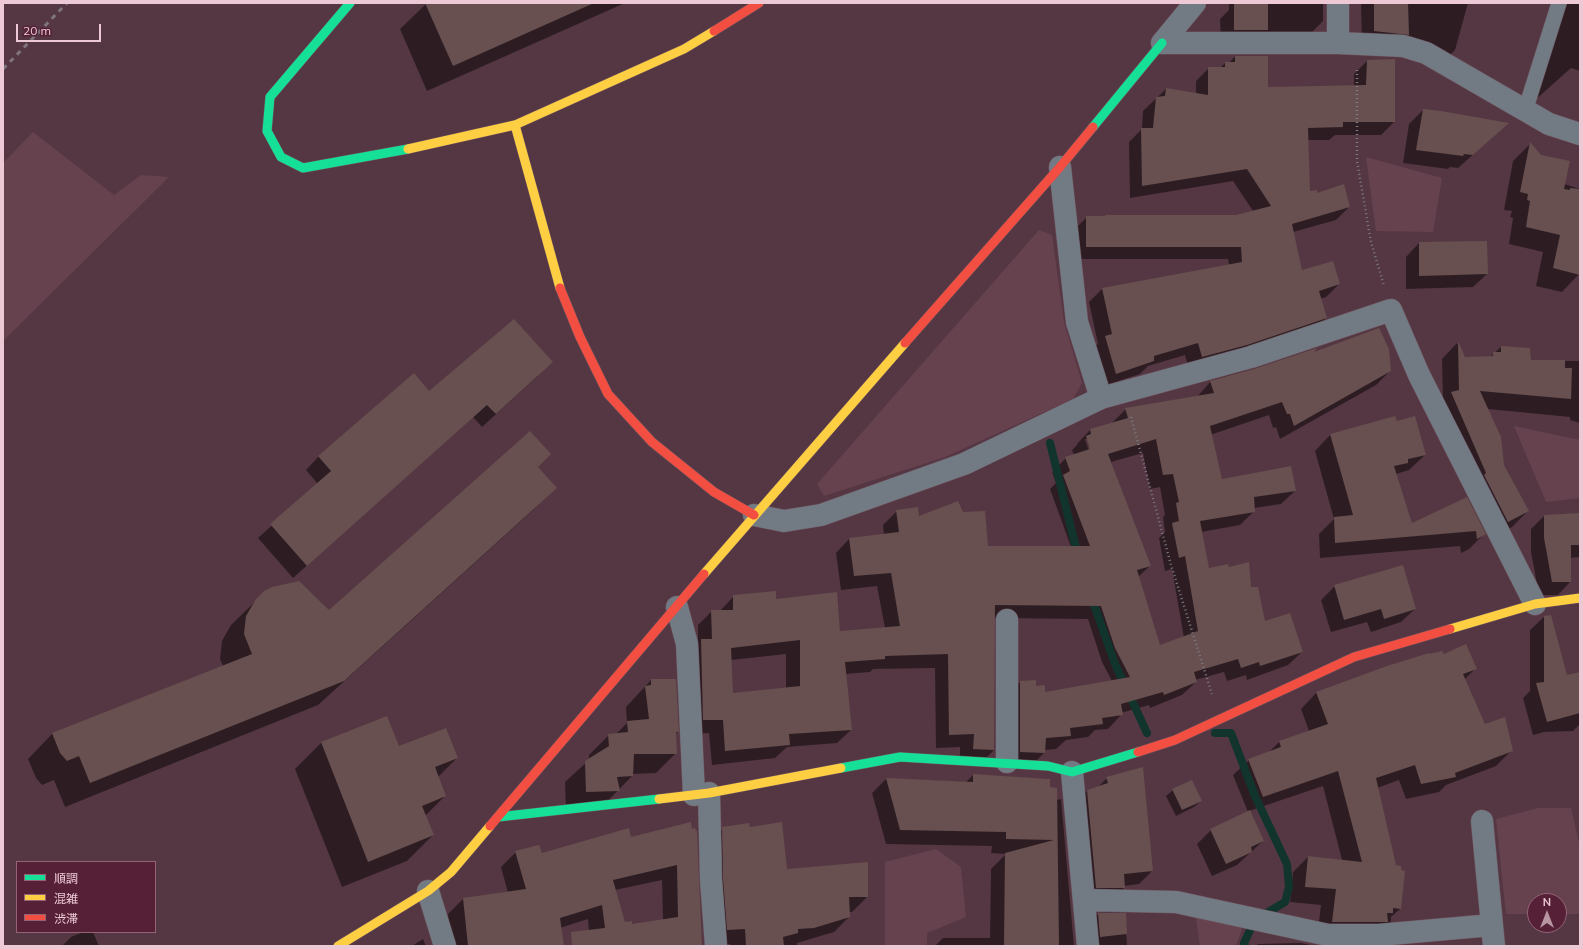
<!DOCTYPE html>
<html>
<head>
<meta charset="utf-8">
<style>
  body { margin:0 }
  #map { position:relative; width:1583px; height:949px; overflow:hidden; background:#553743; font-family:Mulish,"Noto Sans JP",sans-serif }
  canvas { display:block }
  .frame { position:absolute; inset:0; border:4px solid #ecc9d5; pointer-events:none }
  .legend { position:absolute; left:16px; top:861px; width:140px; height:72px; box-sizing:border-box; background:#562037; border:1px solid #926476; margin:0; padding:5px 7px; list-style:none; font-size:12px; color:#ecc9d5 }
  .legend li { display:flex; align-items:center; gap:8px; height:20px }
  .legend b { width:20px; border:1px solid #926476 }
  .north { position:absolute; left:1527px; top:893px; width:40px; height:40px; box-sizing:border-box; background:#562037; border:1px solid #926476; border-radius:50%; rotate:0deg; font-size:11px; font-weight:700; line-height:16px; text-align:center; color:#ecc9d5 }
  .north::after { content:''; display:block; margin:auto; width:14px; height:18px; background:#b796a2; clip-path:polygon(50% 0,100% 100%,50% 72%,0 100%) }
  .scale { position:absolute; left:16px; top:24px; width:85px; height:18px; box-sizing:border-box; border:2px solid #ecc9d5; border-top:0; padding-left:5px; font-size:12px; line-height:14px; white-space:nowrap; color:#ecc9d5; -webkit-text-stroke:3px #562037; paint-order:stroke }
</style>
</head>
<body>
<div id="map">
<canvas width="1583" height="949"></canvas>
<div class="frame"></div>
<ul class="legend">
<li><b style="height:5px;background:#16e098"></b>順調</li>
<li><b style="height:5px;background:#ffcf43"></b>混雑</li>
<li><b style="height:5px;background:#f24e42"></b>渋滞</li>
</ul>
<div class="north">N</div>
<div class="scale">20 m</div>
</div>
<script>
const ctx = document.querySelector('canvas').getContext('2d');
ctx.lineJoin = 'round';
function fillPath(path, color) {
  ctx.fillStyle = color;
  ctx.fill(path, 'evenodd');
}
function stroke(path, color, width, dash) {
  ctx.strokeStyle = color;
  ctx.lineWidth = width;
  ctx.lineCap = dash ? 'butt' : 'round';
  ctx.setLineDash(dash || []);
  ctx.stroke(path);
}
fillPath(new Path2D(`
  M 33,132 L 114,195 L 141,175 L 169,177 L 3,341 L 3,163 Z
  M 1366,157 L 1442,178 L 1433,232 L 1376,231 Z
  M 1039,230 L 1052,235 L 1064,322 L 1082,383 L 1073,399 L 945,457 L 824,496 L 817,484 Z
  M 1514,426 L 1580,440 L 1580,498 L 1546,502 Z
  M 1538,808 L 1571,808 L 1580,847 L 1580,914 L 1559,914 L 1559,901 L 1535,901 L 1535,914 L 1506,914 L 1496,819 Z
  M 936,849 L 961,867 L 966,917 L 927,933 L 927,946 L 885,946 L 885,862 Z
  M 1195,911 L 1244,923 L 1236,946 L 1200,946 Z`), '#66424f');
fillPath(new Path2D(`
  M 427,3 L 625,3 L 427,91 L 400,29 Z
  M 1229,3 L 1323,3 L 1323,21 L 1310,34 L 1221,44 L 1220,19 L 1229,10 Z
  M 1363,3 L 1468,3 L 1455,50 L 1442,63 L 1362,43 L 1361,5 Z
  M 1564,3 L 1580,3 L 1580,71 L 1571,68 L 1534,101 Z
  M 1235,56 L 1267,88 L 1354,86 L 1354,74 L 1367,61 L 1394,122 L 1381,135 L 1335,135 L 1329,140 L 1307,140 L 1309,193 L 1349,207 L 1336,220 L 1293,232 L 1301,271 L 1339,284 L 1326,297 L 1320,299 L 1326,318 L 1313,331 L 1189,370 L 1185,355 L 1148,366 L 1140,374 L 1103,386 L 1092,349 L 1098,344 L 1089,302 L 1102,289 L 1229,265 L 1228,259 L 1073,259 L 1074,230 L 1087,217 L 1236,216 L 1253,211 L 1233,181 L 1130,198 L 1129,142 L 1142,129 L 1143,111 L 1166,89 L 1196,94 L 1196,81 L 1209,68 L 1220,68 L 1225,63 L 1229,63 Z
  M 1423,110 L 1494,136 L 1458,168 L 1450,167 L 1448,169 L 1403,163 L 1409,124 Z
  M 1530,144 L 1564,184 L 1580,189 L 1580,273 L 1562,292 L 1536,286 L 1543,252 L 1509,244 L 1513,218 L 1510,217 L 1512,211 L 1504,210 L 1513,161 Z
  M 1419,243 L 1487,274 L 1473,287 L 1406,289 L 1406,257 Z
  M 1457,343 L 1465,358 L 1490,357 L 1501,347 L 1530,361 L 1580,361 L 1580,423 L 1570,420 L 1570,417 L 1488,409 L 1503,466 L 1528,511 L 1512,527 L 1491,538 L 1443,401 L 1442,359 Z
  M 1311,354 L 1390,371 L 1376,385 L 1280,439 L 1276,427 L 1273,428 L 1269,415 L 1210,435 L 1221,480 L 1295,491 L 1281,504 L 1254,508 L 1254,511 L 1240,525 L 1201,532 L 1208,569 L 1228,568 L 1250,588 L 1264,622 L 1302,652 L 1288,665 L 1247,680 L 1246,675 L 1227,681 L 1224,672 L 1195,680 L 1196,682 L 1182,695 L 1150,708 L 1149,705 L 1121,713 L 1121,715 L 1108,729 L 1095,730 L 1088,737 L 1066,740 L 1056,749 L 1044,750 L 1044,753 L 1030,767 L 1006,765 L 1006,696 L 1020,682 L 1034,681 L 1034,687 L 1044,693 L 1112,681 L 1102,662 L 1088,619 L 994,618 L 994,750 L 980,764 L 960,762 L 960,747 L 936,748 L 935,668 L 873,669 L 870,672 L 845,674 L 851,730 L 837,743 L 787,747 L 775,758 L 712,765 L 709,733 L 690,734 L 688,654 L 698,643 L 698,625 L 712,611 L 720,611 L 734,596 L 775,600 L 839,633 L 885,628 L 877,586 L 841,590 L 836,553 L 849,539 L 884,535 L 883,525 L 897,511 L 918,518 L 962,513 L 987,547 L 1071,547 L 1050,489 L 1056,483 L 1052,472 L 1066,458 L 1074,455 L 1072,450 L 1077,445 L 1077,444 L 1090,430 L 1112,423 L 1126,409 L 1197,397 L 1210,382 ZM 1085,439 L 1088,439 L 1092,454 L 1090,454 ZM 1143,453 L 1150,489 L 1160,487 L 1165,515 L 1163,517 L 1165,532 L 1159,538 L 1165,571 L 1172,569 L 1184,638 L 1160,647 L 1138,577 L 1150,566 L 1111,462 ZM 786,654 L 786,688 L 732,694 L 731,660 Z
  M 538,376 L 482,427 L 473,417 L 293,578 L 258,538 L 318,484 L 306,470 L 319,456 L 429,393 Z
  M 1395,418 L 1396,423 L 1425,455 L 1409,470 L 1396,474 L 1412,524 L 1466,499 L 1484,534 L 1469,549 L 1461,553 L 1460,546 L 1320,558 L 1319,534 L 1334,519 L 1315,451 L 1330,435 Z
  M 537,467 L 556,488 L 531,512 L 318,705 L 65,807 L 54,780 L 42,785 L 36,778 L 28,759 L 52,734 L 223,666 L 220,659 L 222,641 L 231,625 L 265,592 L 329,611 Z
  M 1580,514 L 1580,557 L 1570,558 L 1570,582 L 1558,595 L 1539,595 L 1531,552 L 1531,529 L 1544,516 Z
  M 1335,586 L 1415,609 L 1401,622 L 1371,632 L 1367,622 L 1331,632 L 1321,600 Z
  M 1550,616 L 1566,677 L 1580,689 L 1580,724 L 1573,731 L 1544,732 L 1533,735 L 1523,698 L 1530,691 L 1530,630 L 1544,617 Z
  M 1443,656 L 1475,669 L 1464,680 L 1484,725 L 1512,750 L 1496,766 L 1446,785 L 1439,792 L 1406,799 L 1399,780 L 1377,788 L 1400,909 L 1391,917 L 1391,921 L 1376,936 L 1317,938 L 1321,905 L 1290,902 L 1293,872 L 1308,857 L 1342,860 L 1323,786 L 1249,811 L 1263,841 L 1237,865 L 1212,876 L 1197,844 L 1211,830 L 1248,812 L 1233,775 L 1249,760 L 1268,753 L 1279,742 L 1309,731 L 1301,709 L 1316,693 Z
  M 651,680 L 678,732 L 675,734 L 676,753 L 656,773 L 632,774 L 632,776 L 599,810 L 566,812 L 565,782 L 589,760 L 589,755 L 609,735 L 616,734 L 627,723 L 626,707 Z
  M 386,718 L 398,747 L 457,758 L 438,777 L 445,796 L 425,816 L 433,835 L 407,861 L 342,887 L 295,769 L 321,743 Z
  M 973,775 L 1049,788 L 1057,800 L 1061,799 L 1074,946 L 935,946 L 943,938 L 990,938 L 991,869 L 1006,854 L 991,853 L 992,846 L 886,844 L 872,793 L 886,779 L 966,782 Z
  M 1107,778 L 1152,871 L 1139,884 L 1124,886 L 1124,888 L 1111,901 L 1082,901 L 1073,804 L 1087,791 L 1098,787 Z
  M 1173,790 L 1201,801 L 1194,807 L 1176,816 L 1166,796 Z
  M 690,823 L 701,946 L 590,946 L 588,919 L 560,928 L 563,946 L 452,946 L 448,914 L 463,899 L 508,893 L 501,867 L 516,852 L 541,854 L 630,838 ZM 662,880 L 663,920 L 631,925 L 625,923 L 615,890 Z
  M 723,828 L 749,828 L 786,870 L 867,897 L 852,912 L 849,912 L 849,917 L 834,932 L 797,943 L 797,946 L 730,946 L 730,944 L 713,945 L 708,843 Z
  M 1098,914 L 1125,914 L 1127,946 L 1085,946 L 1083,928 Z
  M 83,932 L 93,932 L 99,946 L 62,946 L 71,937 Z
  M 423,939 L 426,946 L 412,946 Z
  M 1301,943 L 1316,946 L 1255,946 L 1258,944 Z`), '#0007');
stroke(new Path2D(`
  M 1050,443 L 1078,556
  M 1091,596 L 1115,664 L 1147,733
  M 1215,733 L 1231,733 L 1255,796 L 1287,864 L 1289,887 L 1285,902 L 1265,914
  M 1245,946 L 1244,943 L 1252,926`), '#11342d', 8);
fillPath(new Path2D(`
  M 425,3 L 594,3 L 453,66 Z
  M 1243,3 L 1268,3 L 1268,30 L 1234,30 L 1234,4 L 1243,4 Z
  M 1374,3 L 1408,3 L 1409,35 L 1374,31 Z
  M 1235,56 L 1268,56 L 1268,87 L 1366,85 L 1367,60 L 1395,59 L 1395,122 L 1343,122 L 1343,127 L 1308,128 L 1310,191 L 1317,190 L 1317,193 L 1344,184 L 1350,207 L 1292,224 L 1302,270 L 1333,261 L 1340,284 L 1319,291 L 1327,318 L 1247,345 L 1202,357 L 1198,343 L 1154,356 L 1154,361 L 1116,374 L 1105,336 L 1112,334 L 1102,288 L 1242,262 L 1241,247 L 1086,247 L 1086,216 L 1105,216 L 1105,215 L 1236,215 L 1271,206 L 1247,169 L 1142,186 L 1141,128 L 1153,128 L 1156,97 L 1165,96 L 1166,88 L 1208,95 L 1208,67 L 1225,67 L 1225,62 L 1235,62 Z
  M 1423,109 L 1441,111 L 1509,123 L 1473,155 L 1464,154 L 1463,156 L 1416,150 Z
  M 1530,142 L 1541,155 L 1570,161 L 1564,189 L 1570,190 L 1570,188 L 1580,189 L 1580,275 L 1553,268 L 1560,235 L 1526,227 L 1530,201 L 1527,200 L 1528,194 L 1520,192 Z
  M 1487,241 L 1488,274 L 1419,276 L 1419,242 Z
  M 514,319 L 553,362 L 496,414 L 487,405 L 307,566 L 270,524 L 331,471 L 318,456 L 414,373 L 429,391 Z
  M 1379,328 L 1389,349 L 1391,371 L 1294,426 L 1290,414 L 1287,414 L 1282,402 L 1210,426 L 1222,479 L 1291,466 L 1296,491 L 1254,497 L 1255,512 L 1200,521 L 1209,568 L 1228,564 L 1229,567 L 1249,562 L 1251,587 L 1258,587 L 1265,621 L 1290,613 L 1303,652 L 1260,666 L 1259,662 L 1241,668 L 1238,659 L 1194,672 L 1197,682 L 1164,695 L 1163,692 L 1121,704 L 1123,715 L 1102,718 L 1103,724 L 1070,728 L 1071,736 L 1046,738 L 1045,753 L 1020,752 L 1020,681 L 1036,680 L 1036,686 L 1045,685 L 1045,692 L 1130,677 L 1115,648 L 1101,606 L 995,605 L 994,750 L 973,749 L 974,734 L 949,735 L 948,654 L 885,656 L 885,659 L 845,662 L 852,730 L 789,734 L 790,745 L 725,751 L 723,720 L 703,720 L 701,639 L 712,639 L 711,610 L 733,610 L 733,595 L 776,591 L 776,599 L 837,592 L 840,631 L 900,626 L 891,573 L 854,576 L 849,538 L 899,532 L 896,510 L 918,507 L 919,516 L 958,501 L 963,512 L 985,511 L 988,546 L 1090,546 L 1063,475 L 1070,471 L 1065,457 L 1090,449 L 1086,436 L 1091,434 L 1090,429 L 1128,418 L 1125,408 L 1214,393 L 1210,381 L 1254,369 L 1317,348 L 1314,352 ZM 1156,439 L 1163,475 L 1173,474 L 1179,502 L 1176,503 L 1179,521 L 1172,523 L 1179,558 L 1185,556 L 1198,631 L 1160,645 L 1137,570 L 1151,566 L 1108,454 ZM 800,640 L 800,686 L 733,693 L 731,648 Z
  M 1458,341 L 1465,357 L 1493,356 L 1493,352 L 1501,352 L 1501,346 L 1530,348 L 1531,360 L 1565,360 L 1565,368 L 1572,368 L 1571,399 L 1480,391 L 1501,437 L 1504,465 L 1529,511 L 1508,522 L 1484,475 L 1486,473 L 1451,392 L 1459,390 Z
  M 1395,416 L 1397,421 L 1415,416 L 1426,455 L 1408,459 L 1408,463 L 1394,466 L 1412,523 L 1467,497 L 1486,534 L 1477,539 L 1476,531 L 1335,543 L 1334,517 L 1353,515 L 1330,434 Z
  M 530,431 L 551,454 L 538,467 L 557,488 L 344,681 L 90,783 L 79,756 L 67,761 L 60,753 L 52,733 L 252,654 L 244,634 L 246,616 L 256,599 L 264,591 L 272,587 L 299,581 L 329,610 Z
  M 1580,513 L 1580,545 L 1571,545 L 1571,582 L 1552,582 L 1544,538 L 1544,515 Z
  M 1403,565 L 1416,609 L 1384,619 L 1381,609 L 1344,620 L 1334,585 Z
  M 1551,615 L 1567,675 L 1580,672 L 1580,713 L 1547,722 L 1536,683 L 1544,682 L 1544,616 Z
  M 1466,644 L 1477,669 L 1463,674 L 1485,724 L 1505,717 L 1513,751 L 1455,773 L 1456,777 L 1421,784 L 1415,765 L 1376,778 L 1396,865 L 1401,866 L 1401,870 L 1405,871 L 1401,909 L 1393,908 L 1393,913 L 1387,913 L 1388,922 L 1332,922 L 1336,889 L 1305,887 L 1308,856 L 1362,862 L 1338,771 L 1263,797 L 1248,759 L 1281,747 L 1279,741 L 1328,724 L 1316,692 L 1387,666 L 1429,653 L 1429,654 L 1442,651 L 1444,654 Z
  M 651,679 L 676,679 L 679,732 L 676,732 L 677,754 L 634,754 L 633,776 L 617,777 L 620,791 L 586,792 L 585,761 L 609,746 L 608,734 L 628,732 L 627,721 L 649,719 L 645,686 L 651,685 Z
  M 387,716 L 399,746 L 446,728 L 458,758 L 435,767 L 446,796 L 422,806 L 434,835 L 368,862 L 321,742 Z
  M 1143,767 L 1153,871 L 1124,874 L 1125,888 L 1096,888 L 1087,790 L 1108,783 L 1106,777 Z
  M 973,774 L 1047,779 L 1050,779 L 1050,787 L 1057,788 L 1059,946 L 1004,946 L 1005,853 L 1054,840 L 1006,839 L 1006,832 L 900,830 L 886,778 L 973,782 Z
  M 1192,780 L 1202,801 L 1182,810 L 1172,789 Z
  M 1250,810 L 1264,841 L 1251,847 L 1252,852 L 1226,864 L 1210,829 Z
  M 691,822 L 692,829 L 695,828 L 696,831 L 697,830 L 702,946 L 572,946 L 571,932 L 605,928 L 602,905 L 560,918 L 564,946 L 468,946 L 463,898 L 526,889 L 515,851 L 539,845 L 542,853 L 629,828 L 631,837 ZM 677,865 L 678,917 L 632,924 L 632,921 L 625,922 L 613,880 Z
  M 782,822 L 787,869 L 868,862 L 868,897 L 849,897 L 850,917 L 814,928 L 798,929 L 798,933 L 783,937 L 784,946 L 746,946 L 745,929 L 727,930 L 723,879 L 722,827 L 749,823 L 750,827 Z
  M 1098,913 L 1126,913 L 1127,934 L 1100,937 Z`), '#67504f');
const lane = new Path2D(`
  M 1525,111 L 1559,3`);
const street = new Path2D(`
  M 1162,43 L 1338,43 L 1403,46 L 1426,53 L 1549,124 L 1580,134
  M 1162,43 L 1195,3
  M 1338,43 L 1338,3
  M 1060,167 L 1077,322 L 1101,398
  M 754,515 L 784,521 L 821,515 L 964,464 L 1101,398 L 1251,357 L 1391,310 L 1419,375 L 1535,604
  M 677,607 L 687,644 L 694,795
  M 1007,620 L 1007,762
  M 1072,772 L 1088,946
  M 709,793 L 711,880 L 716,946
  M 1482,821 L 1494,946
  M 428,891 L 445,946
  M 1084,900 L 1176,902 L 1328,935 L 1379,935 L 1492,925`);
const fast = new Path2D(`
  M 350,3 L 270,97 L 267,131 L 281,157 L 303,168 L 408,149
  M 1093,127 L 1162,43
  M 841,768 L 900,757 L 1048,766 L 1072,772 L 1138,752
  M 498,817 L 659,799`);
const slow = new Path2D(`
  M 515,125 L 560,288
  M 408,149 L 515,125 L 684,49 L 714,31
  M 704,574 L 905,343
  M 1450,629 L 1535,604 L 1580,598
  M 659,799 L 709,793 L 841,768
  M 338,946 L 428,891 L 451,872 L 490,826`);
const jam = new Path2D(`
  M 714,31 L 759,3
  M 560,288 L 580,337 L 608,394 L 652,442 L 714,492 L 754,515
  M 905,343 L 1060,167 L 1093,127
  M 1138,752 L 1175,740 L 1354,657 L 1450,629
  M 490,826 L 704,574`);
stroke(lane, '#6e545e', 16);
stroke(street, '#6e545e', 23);
stroke(fast, '#6e545e', 10);
stroke(slow, '#6e545e', 10);
stroke(jam, '#6e545e', 10);
stroke(new Path2D(`
  M 1357,70 L 1357,161 L 1371,242 L 1384,286
  M 1131,417 L 1171,565 L 1212,694`), '#7b7983', 2.5, [1, 3]);
stroke(lane, '#727a84', 15);
stroke(street, '#727a84', 22);
stroke(fast, '#16e098', 9);
stroke(slow, '#ffcf43', 9);
stroke(jam, '#f24e42', 9);
stroke(new Path2D(`
  M 3,69 L 67,3`), '#7e747e', 3, [5, 5]);
</script>
</body>
</html>
